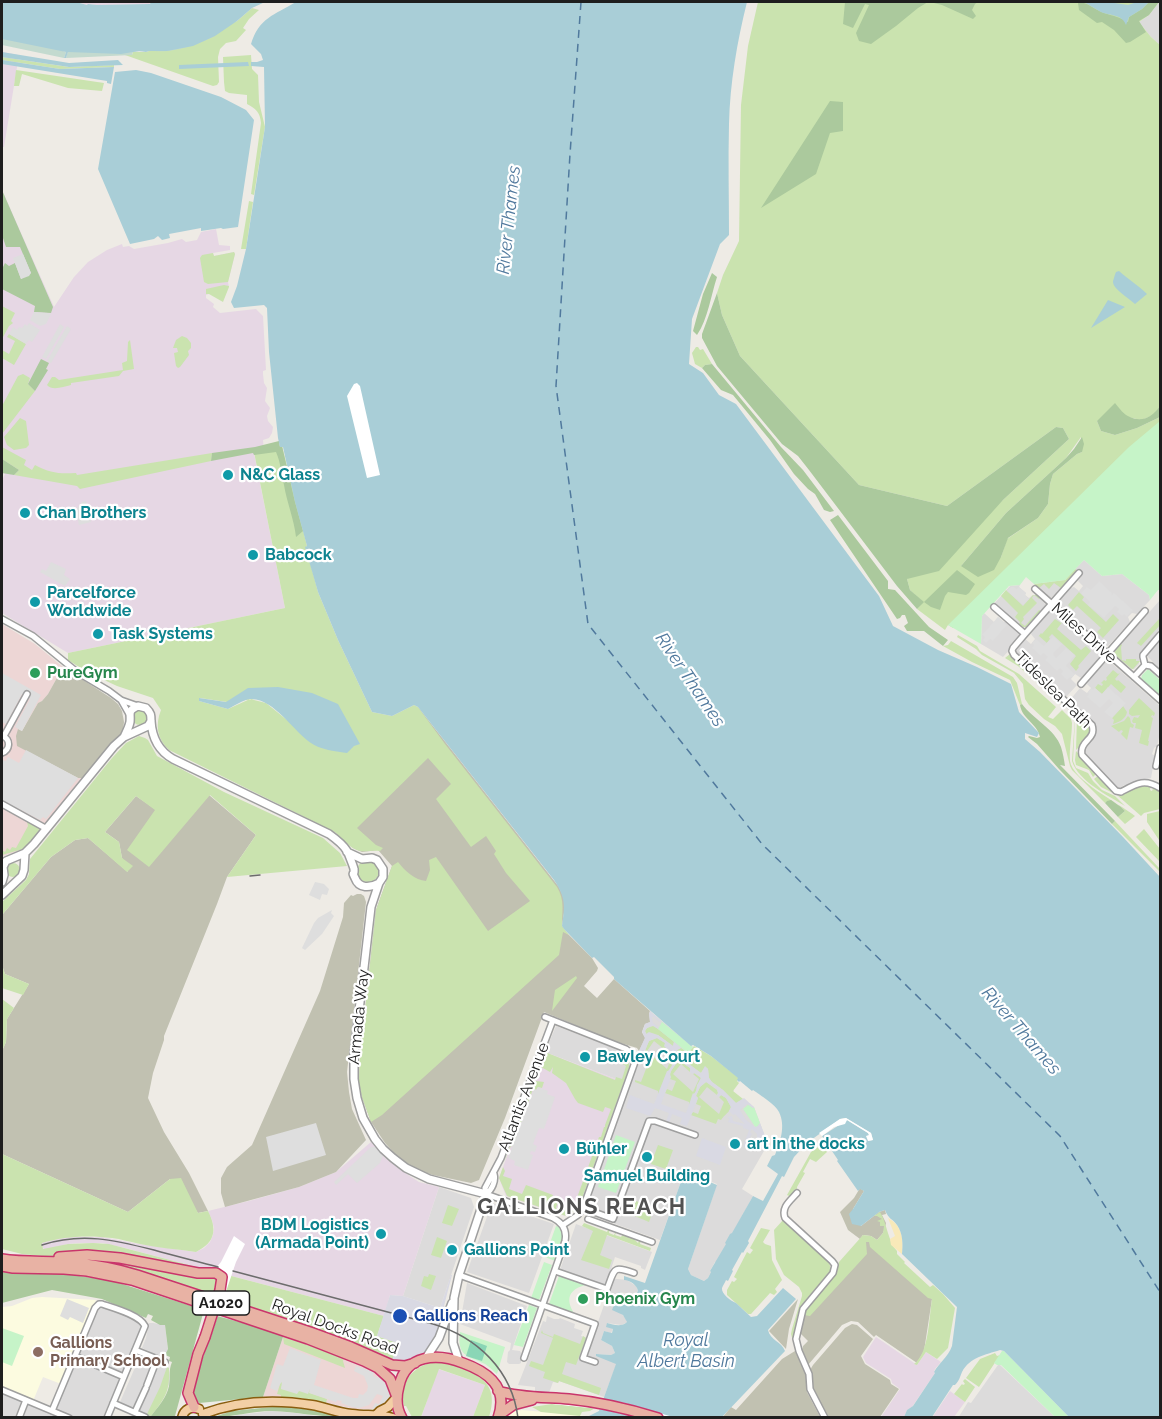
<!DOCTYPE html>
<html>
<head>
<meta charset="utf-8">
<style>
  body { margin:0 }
  #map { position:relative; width:1162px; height:1419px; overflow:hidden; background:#eeebe5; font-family:Raleway,sans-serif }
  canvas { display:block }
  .frame { position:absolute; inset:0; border:3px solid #1e1e1e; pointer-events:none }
</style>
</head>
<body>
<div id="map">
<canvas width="1162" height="1419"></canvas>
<div class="frame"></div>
</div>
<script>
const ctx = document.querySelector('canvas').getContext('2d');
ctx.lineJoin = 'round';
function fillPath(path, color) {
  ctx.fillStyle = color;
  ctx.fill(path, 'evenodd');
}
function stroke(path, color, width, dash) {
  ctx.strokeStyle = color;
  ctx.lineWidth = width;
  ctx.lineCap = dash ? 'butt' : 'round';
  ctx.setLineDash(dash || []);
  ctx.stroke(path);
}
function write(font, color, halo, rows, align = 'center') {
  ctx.font = font + ' Raleway,sans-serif';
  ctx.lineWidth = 4.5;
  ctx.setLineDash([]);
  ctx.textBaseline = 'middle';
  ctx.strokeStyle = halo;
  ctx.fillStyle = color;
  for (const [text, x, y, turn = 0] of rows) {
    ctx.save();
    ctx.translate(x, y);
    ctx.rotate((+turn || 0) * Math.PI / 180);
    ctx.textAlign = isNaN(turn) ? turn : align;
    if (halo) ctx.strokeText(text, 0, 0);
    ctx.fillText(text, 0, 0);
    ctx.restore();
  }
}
fillPath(new Path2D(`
  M 1159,2 L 1160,2 L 1160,45 L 1151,37 L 1139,22 L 1149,15 Z
  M 1084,560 L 1102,576 L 1122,574 L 1149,595 L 1150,600 L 1137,614 L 1132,613 L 1128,617 L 1130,622 L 1108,646 L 1104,645 L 1058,604 L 1058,602 L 1071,588 L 1074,587 L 1079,591 L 1083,586 L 1078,581 L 1082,575 L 1075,569 Z
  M 1065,580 L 1060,586 L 1061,588 L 1051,598 L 1034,584 Z
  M 1020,585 L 1019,587 L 1026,593 L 1025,595 L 1029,598 L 1033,595 L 1037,595 L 1046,605 L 1024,628 L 1020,624 L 1019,625 L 993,605 L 1010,586 Z
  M 1160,600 L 1160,669 L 1143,652 L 1139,656 L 1139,664 L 1134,669 L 1132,669 L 1115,655 L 1114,652 Z
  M 1053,610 L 1101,653 L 1101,656 L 1081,678 L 1075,674 L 1071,679 L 1077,685 L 1067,696 L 1065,697 L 1015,653 L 1015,649 L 1024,638 L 1031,644 L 1035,639 L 1031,634 L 1032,632 L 1050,611 Z
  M 984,613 L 994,622 L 998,617 L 1004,622 L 1006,621 L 1022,636 L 1003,657 L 981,644 L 982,616 Z
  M 1108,660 L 1160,706 L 1160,733 L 1157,746 L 1154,748 L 1152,754 L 1155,756 L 1151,778 L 1133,782 L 1125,786 L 1124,785 L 1119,789 L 1084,755 L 1083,749 L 1094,736 L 1095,728 L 1093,724 L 1069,701 L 1080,688 L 1087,693 L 1091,688 L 1087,684 L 1088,681 Z
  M 650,1011 L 693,1047 L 689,1053 L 734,1090 L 733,1092 L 754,1107 L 768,1144 L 742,1189 L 753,1196 L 717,1262 L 715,1262 L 710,1271 L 711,1272 L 708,1278 L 704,1281 L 691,1275 L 688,1269 L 717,1184 L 686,1172 L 684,1173 L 660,1240 L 585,1213 L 581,1209 L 581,1200 L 624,1082 L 545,1052 L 556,1026 L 630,1054 L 637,1054 L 639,1051 Z
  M 439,1187 L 471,1198 L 474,1207 L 440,1308 L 403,1296 Z
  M 492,1203 L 554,1224 L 529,1293 L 467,1272 Z
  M 576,1224 L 652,1252 L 645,1270 L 641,1268 L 641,1266 L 615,1257 L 608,1278 L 627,1280 L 636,1286 L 638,1291 L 636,1294 L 632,1294 L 619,1292 L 619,1312 L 625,1317 L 627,1322 L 626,1323 L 621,1325 L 607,1323 L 613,1329 L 611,1333 L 604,1331 L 601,1340 L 612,1346 L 615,1353 L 611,1355 L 597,1354 L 596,1355 L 617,1363 L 604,1397 L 559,1381 L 558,1383 L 553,1382 L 549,1393 L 535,1391 L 535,1387 L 518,1385 L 543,1321 L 546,1322 L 547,1316 L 554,1319 L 559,1319 L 560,1318 L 575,1324 L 574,1328 L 583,1331 L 581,1336 L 592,1339 L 610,1288 L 560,1270 Z
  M 467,1283 L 527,1306 L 512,1350 L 520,1351 L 521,1353 L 521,1363 L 519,1364 L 509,1364 L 507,1362 L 508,1352 L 510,1350 L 511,1343 L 460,1324 Z
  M 100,1305 L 143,1323 L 122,1373 L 79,1355 Z
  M 149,1323 L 153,1323 L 165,1325 L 168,1350 L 163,1358 L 142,1348 L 146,1338 Z
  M 140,1356 L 150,1360 L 152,1363 L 150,1369 L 151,1371 L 138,1400 L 132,1408 L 120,1402 Z
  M 77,1360 L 120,1378 L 103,1417 L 76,1417 L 56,1410 Z
  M 162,1364 L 169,1368 L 170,1383 L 151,1416 L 141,1412 L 140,1409 L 142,1403 L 141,1402 L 156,1369 Z
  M 998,1365 L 1000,1365 L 1055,1417 L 958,1418 L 968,1402 L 971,1403 Z
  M 2,1392 L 21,1400 L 21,1402 L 15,1417 L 2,1417 Z
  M 29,1403 L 63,1418 L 23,1418 Z
  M 272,1411 L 296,1413 L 323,1417 L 226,1418 L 237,1415 Z`), '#dcdbdb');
fillPath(new Path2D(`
  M 2,624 L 35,644 L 63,667 L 48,694 L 42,701 L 38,703 L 22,731 L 18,729 L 18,746 L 78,778 L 83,778 L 40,832 L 18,851 L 3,856 L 2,858 Z
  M 284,1334 L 334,1351 L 381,1374 L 391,1394 L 388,1401 L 378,1407 L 372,1409 L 355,1409 L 301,1398 L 263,1397 Z`), '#edd6d5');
fillPath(new Path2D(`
  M 76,2 L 149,2 L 150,4 L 97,5 L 89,4 L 88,5 Z
  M 2,52 L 19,55 L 4,147 L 2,147 Z
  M 2,190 L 54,307 L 74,277 L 88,262 L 107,250 L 122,244 L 123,247 L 129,246 L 134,249 L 168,243 L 182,239 L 186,242 L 197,240 L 201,232 L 216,229 L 219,245 L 230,246 L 230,250 L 213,253 L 214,256 L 234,252 L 235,254 L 228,282 L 229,287 L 206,295 L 206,298 L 214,304 L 213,307 L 220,313 L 256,309 L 263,316 L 266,370 L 263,371 L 263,374 L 264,383 L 267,388 L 265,401 L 270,408 L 267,416 L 268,421 L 273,427 L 272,433 L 269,438 L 263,440 L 264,451 L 254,453 L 285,608 L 68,653 L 2,613 L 2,480 L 5,474 L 2,473 Z
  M 545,1052 L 624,1082 L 581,1200 L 575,1209 L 565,1216 L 506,1196 L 499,1178 Z
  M 371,1142 L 385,1158 L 402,1171 L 419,1182 L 439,1187 L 403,1296 L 390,1295 L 384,1316 L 121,1247 L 102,1243 L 81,1243 L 68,1244 L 44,1250 L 41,1243 L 58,1239 L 68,1237 L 102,1237 L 139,1244 L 196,1252 L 204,1248 L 210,1242 L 213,1235 L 214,1228 L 212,1220 L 208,1211 L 249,1201 L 299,1187 L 336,1172 Z
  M 876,1337 L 917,1365 L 926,1352 L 941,1362 L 935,1369 L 934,1372 L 935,1373 L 912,1407 L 907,1410 L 904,1417 L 881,1417 L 900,1389 L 892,1383 L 891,1379 L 866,1363 L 863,1357 Z
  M 438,1369 L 485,1385 L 473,1417 L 421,1418 Z
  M 950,1391 L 965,1402 L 954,1417 L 932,1418 Z`), '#e6d7e4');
fillPath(new Path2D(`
  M 42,1297 L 96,1300 L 61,1384 L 43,1377 L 33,1401 L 2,1388 L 2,1307 L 12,1306 L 32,1298 Z
  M 522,1410 L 587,1416 L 587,1418 L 506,1418 L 512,1412 Z`), '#fcfbe0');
fillPath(new Path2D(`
  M 63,667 L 111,698 L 118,704 L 122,711 L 124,722 L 123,730 L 119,737 L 83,778 L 78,778 L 17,746 L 16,736 L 18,729 L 22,731 L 38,703 L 42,701 L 48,694 Z
  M 418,707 L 559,887 L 564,898 L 565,906 L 562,926 L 564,931 L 569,935 L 592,958 L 598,968 L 597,971 L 584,986 L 597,998 L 614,979 L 650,1011 L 649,1014 L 650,1022 L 645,1024 L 642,1032 L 645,1038 L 639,1051 L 637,1048 L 611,1040 L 544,1012 L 505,1118 L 479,1180 L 471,1183 L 433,1175 L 421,1171 L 408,1164 L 395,1154 L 385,1143 L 371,1122 L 362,1097 L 359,1082 L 360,1056 L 376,910 L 392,866 L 378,850 L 362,852 L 353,848 L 335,832 L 305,817 Z
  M 209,795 L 256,835 L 227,877 L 217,904 L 164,1036 L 164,1040 L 153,1073 L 148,1098 L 164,1132 L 189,1173 L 208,1211 L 198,1213 L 170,1179 L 128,1212 L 2,1154 L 2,1051 L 6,1042 L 7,1019 L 29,984 L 5,974 L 2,965 L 2,915 L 51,857 L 75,840 L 88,838 L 128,872 L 122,858 L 119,842 L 105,832 L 136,796 L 155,809 Z
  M 357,894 L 361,894 L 364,896 L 366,902 L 347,1072 L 349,1092 L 352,1109 L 366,1140 L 336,1172 L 299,1187 L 225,1207 L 221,1193 L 221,1178 L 227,1167 L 252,1145 L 320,991 L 343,917 L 344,903 L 351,895 L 353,896 Z
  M 860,1188 L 864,1191 L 853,1209 L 861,1226 L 879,1212 L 885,1210 L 886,1214 L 882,1215 L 886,1223 L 885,1228 L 883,1233 L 877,1240 L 871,1236 L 863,1235 L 860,1239 L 848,1230 L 840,1212 L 854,1198 Z
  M 868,1239 L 932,1299 L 924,1351 L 917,1363 L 876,1335 L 874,1337 L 858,1322 L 851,1321 L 842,1325 L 808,1365 L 802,1350 L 803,1346 L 808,1341 L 800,1333 L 805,1310 L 837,1272 L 839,1268 Z
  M 798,1299 L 789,1329 L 786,1349 L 769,1331 Z
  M 852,1324 L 857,1325 L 873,1339 L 861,1356 L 865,1364 L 890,1380 L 891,1384 L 899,1389 L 880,1417 L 827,1417 L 812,1388 L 810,1370 L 813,1365 L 845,1328 Z
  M 795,1351 L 806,1374 L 807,1392 L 820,1417 L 722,1418 L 731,1407 L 736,1410 L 782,1359 Z`), '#c1c1b1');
fillPath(new Path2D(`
  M 758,2 L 1159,2 L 1149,15 L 1139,22 L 1151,37 L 1160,45 L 1160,406 L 1154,415 L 1141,420 L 1128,417 L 1097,421 L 1101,431 L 1115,435 L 1137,428 L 1160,417 L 1160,425 L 1052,549 L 953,628 L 948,625 L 945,630 L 917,609 L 923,602 L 910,590 L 907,579 L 1003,500 L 1069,439 L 1063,428 L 1056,427 L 947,506 L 859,485 L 740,356 L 722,315 L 717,293 L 723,275 L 739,241 L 741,105 L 748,46 ZM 1081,437 L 1082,452 L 1077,454 L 1053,474 L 1050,484 L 1048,504 L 1038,518 L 1007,539 L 1001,557 L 961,566 L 1006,513 L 1066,458 Z
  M 252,8 L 259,10 L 249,19 L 243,28 L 246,30 L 236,41 L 226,43 L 220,49 L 218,57 L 219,82 L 217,85 L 213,86 L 125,55 L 132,55 L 133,52 L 146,52 L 149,51 L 167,51 L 237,21 Z
  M 251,55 L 252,69 L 258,75 L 259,102 L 265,127 L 254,195 L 251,194 L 261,123 C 260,112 256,109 247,104 L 247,95 L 229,93 L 225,91 L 224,82 L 223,57 Z
  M 2,57 L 69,67 L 114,65 L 114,67 L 60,69 L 2,60 Z
  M 16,70 L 104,83 L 102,91 L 68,88 L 22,74 L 19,86 L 14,86 Z
  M 249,201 L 253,202 L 246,249 L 241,249 Z
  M 234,252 L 235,254 L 228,282 L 208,284 L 204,282 L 200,258 L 202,255 L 213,253 L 214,256 Z
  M 224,285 L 229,286 L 229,287 L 223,302 L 209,294 L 206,294 L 206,289 Z
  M 2,306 L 15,313 L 11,321 L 13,323 L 9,326 L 2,339 Z
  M 9,334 L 26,344 L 14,365 L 2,358 L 2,350 L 9,354 L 15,341 L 7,337 Z
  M 182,336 L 187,338 L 191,343 L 191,348 L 188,351 L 189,355 L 180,367 L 178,368 L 176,366 L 174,353 L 178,352 L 177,348 L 173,348 L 176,340 Z
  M 130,340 L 134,369 L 123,371 L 119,376 L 71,383 L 71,385 C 63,387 52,391 47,385 L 52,377 L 55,377 L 59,380 L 65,379 L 123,370 L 122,363 L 127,361 L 128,342 Z
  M 696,347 L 698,347 L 700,350 L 703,349 L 712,364 L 705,365 L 702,368 L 695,364 L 692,353 Z
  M 23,374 L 30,378 L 28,384 L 35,391 L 2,434 L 2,406 L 18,376 Z
  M 20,418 L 26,421 L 29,445 L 26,448 L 14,450 L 7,445 L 4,437 Z
  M 282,446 L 307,546 L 306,547 L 318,592 L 338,640 L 372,712 L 392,716 L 414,705 L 418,707 L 445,744 L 557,887 C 565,900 562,911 562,926 L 569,935 L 563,932 L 559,955 L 382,1115 L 371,1122 L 362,1097 L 359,1082 L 360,1056 L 376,910 L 392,866 L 398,862 C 405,871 415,880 426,881 L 430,870 L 429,860 L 436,857 L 488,931 L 530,901 L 506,873 L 494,854 L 496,851 L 486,836 L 471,847 L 436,799 L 451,784 L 428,758 L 357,828 L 376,845 L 383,848 L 380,851 C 373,850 366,852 360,851 C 350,849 342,838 335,832 L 169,750 C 157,739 155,725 161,710 L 153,698 L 117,686 L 87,672 L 68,660 L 68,653 L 285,608 L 254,452 ZM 312,693 L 287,720 L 266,703 L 250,699 L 228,709 L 199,701 L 200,698 L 227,702 Z
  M 2,447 L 26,460 L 24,465 L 32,470 L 35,465 C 50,473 59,474 76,473 L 77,475 L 212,453 L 211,461 L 80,489 L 77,486 L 14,475 L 19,470 L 2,459 L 3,453 L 2,451 Z
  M 1075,569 L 1077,570 L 1061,588 L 1054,583 L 1049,589 L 1044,584 L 1039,588 L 1034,584 L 1065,580 Z
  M 1006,590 L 1023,606 L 1033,595 L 1037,595 L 1040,598 L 1039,599 L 1034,595 L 1032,598 L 1037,603 L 1023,617 L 1024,619 L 1021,623 L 1025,626 L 1039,610 L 1041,611 L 1026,627 L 1023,627 L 1019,624 L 1020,622 L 1015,617 L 1018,613 L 1001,596 Z
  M 1079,592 L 1084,597 L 1082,600 L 1106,622 L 1113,614 L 1119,620 L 1103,638 L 1097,632 L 1101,628 L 1077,606 L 1073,610 L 1068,605 Z
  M 1060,616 L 1064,620 L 1057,629 L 1081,650 L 1086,646 L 1091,651 L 1078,666 L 1079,667 L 1076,671 L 1070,664 L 1076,656 L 1052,634 L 1049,637 L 1050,639 L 1047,643 L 1039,636 L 1038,637 L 1041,633 L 1042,634 L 1055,619 L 1061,623 L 1063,621 L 1059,617 Z
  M 1159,619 L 1160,625 L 1141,646 L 1137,643 Z
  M 958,635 L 977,646 L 980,651 L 1019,674 L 1056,707 L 1048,717 L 1053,719 L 1062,710 L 1071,719 L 1072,723 C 1072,735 1069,749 1070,761 C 1072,780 1120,804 1135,816 L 1125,824 L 1118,817 L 1125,811 C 1120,806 1111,797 1105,803 L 1072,770 L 1070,766 L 1062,734 L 1055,726 L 1044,719 L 1029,705 L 1025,699 L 1023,684 L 1014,673 L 982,655 L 976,649 L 957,637 Z
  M 951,641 L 1013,677 L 1017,683 L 1022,704 L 1020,705 L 1010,680 L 972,662 L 943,646 L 948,645 Z
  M 1121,644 L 1122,645 L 1121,647 L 1122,660 L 1126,661 L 1126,659 L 1136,659 L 1136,661 L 1140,661 L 1133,669 L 1132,669 L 1114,654 L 1115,651 Z
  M 1010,654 L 1062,700 L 1060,703 L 1018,666 L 1005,658 Z
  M 1113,670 L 1118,674 L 1120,673 L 1115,679 L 1117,681 L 1118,680 L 1126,687 L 1121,693 L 1111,684 L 1102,694 L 1095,688 L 1098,684 L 1102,686 L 1103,684 L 1101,683 L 1104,680 L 1106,681 L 1107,679 L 1106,678 Z
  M 1139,698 L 1155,713 L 1154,716 L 1152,715 L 1151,717 L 1153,718 L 1148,741 L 1149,741 L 1148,746 L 1139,743 L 1142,730 L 1135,728 L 1136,723 L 1133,723 L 1132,721 L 1134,717 L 1138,718 L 1140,715 L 1132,716 L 1129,714 L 1129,710 Z
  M 1067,705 L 1091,726 L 1091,735 L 1076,750 L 1077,717 L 1066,706 Z
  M 1123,706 L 1127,712 C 1126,719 1119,722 1113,724 L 1114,720 L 1112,718 Z
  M132 717a8 8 0 1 1 16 0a8 8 0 1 1-16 0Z
  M 1128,716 L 1130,718 L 1131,723 L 1134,725 L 1133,728 L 1130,727 L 1127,740 L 1121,734 L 1123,731 L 1121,730 L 1119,732 L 1111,726 L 1124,721 Z
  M 1075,717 L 1075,720 L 1073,761 L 1076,768 L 1088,773 L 1093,781 L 1102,790 L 1115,796 L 1125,806 C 1109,796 1078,781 1072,761 Z
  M 139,736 L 145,738 L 148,740 L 157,756 L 224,792 L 323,838 L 340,853 L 347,866 L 227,877 L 256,835 L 210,795 L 149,867 L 127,850 L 155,810 L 136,796 L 105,832 L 119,842 L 122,858 L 133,866 L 127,872 L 88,838 L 75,840 L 51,857 L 2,915 L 2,902 L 26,880 L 29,874 L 30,859 L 112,758 L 126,743 Z
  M 1076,751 L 1097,773 L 1093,777 L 1089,770 L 1076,765 L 1075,760 Z
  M 1099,775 L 1119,796 L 1139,784 L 1151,785 L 1150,790 L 1152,791 L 1154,786 L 1160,790 L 1160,809 L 1144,813 L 1141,816 L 1117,795 L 1101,787 L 1094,779 Z
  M 2,807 L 36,826 L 39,828 L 41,833 L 23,849 L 2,855 L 2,850 L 5,852 L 7,848 L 10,850 L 12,847 L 16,848 L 28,826 L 27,822 Z
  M 1160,811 L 1160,839 L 1159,840 L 1147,822 L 1147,814 Z
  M 1115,821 L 1160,869 L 1160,872 L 1112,824 Z
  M 1144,829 L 1160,849 L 1160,862 L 1136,837 Z
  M357 871a11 11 0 1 1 22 0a11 11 0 1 1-22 0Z
  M6 870a7 7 0 1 1 14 0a7 7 0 1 1-14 0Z
  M 2,965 L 5,974 L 29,984 L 23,995 L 2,988 Z
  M 576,976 L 577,978 L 552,1011 L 555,990 Z
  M 2,999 L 14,1008 L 7,1019 L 6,1042 L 2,1051 Z
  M 653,1025 L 674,1042 L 673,1046 L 658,1035 L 647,1035 L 645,1031 L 647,1028 Z
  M 657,1038 L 665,1043 L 666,1048 L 664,1049 L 654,1041 L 647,1051 L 667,1069 L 672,1056 L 667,1051 L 668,1050 L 676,1057 L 675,1061 L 666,1076 L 659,1094 L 658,1094 L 658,1091 L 635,1082 L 635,1080 L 641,1082 L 649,1061 L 643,1059 L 646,1054 L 644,1053 L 649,1041 Z
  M 694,1046 L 711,1056 L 739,1078 L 737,1081 L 739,1083 L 733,1091 L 743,1099 L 736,1103 L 723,1090 L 712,1082 L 709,1078 L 708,1069 L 705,1067 L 701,1073 L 685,1061 L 677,1050 L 681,1048 L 688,1053 Z
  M 545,1052 L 615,1080 L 616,1077 L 622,1079 L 626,1066 L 621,1063 L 621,1061 L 617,1060 L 618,1057 L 621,1057 L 623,1054 L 626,1055 L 629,1060 L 629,1068 L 581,1201 L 575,1210 L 566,1216 L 507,1196 L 499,1178 L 503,1167 L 505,1171 L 503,1176 L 512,1179 L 509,1189 L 522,1194 L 526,1185 L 553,1195 L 552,1198 L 558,1202 L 556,1208 L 562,1211 L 565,1206 L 573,1208 L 576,1204 L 578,1204 L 578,1195 L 599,1137 L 601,1137 L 604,1127 L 605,1127 L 605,1125 L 611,1109 L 605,1107 L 603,1112 L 578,1103 L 575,1099 L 566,1083 L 552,1073 L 553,1067 L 550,1072 L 541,1067 Z
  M 680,1061 L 690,1068 L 691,1071 L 690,1072 L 681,1064 L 673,1074 L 693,1092 L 699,1079 L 693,1074 L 694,1073 L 701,1078 C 698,1083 698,1090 694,1094 L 693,1094 L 689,1107 L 689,1102 L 665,1093 L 667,1089 L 672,1091 L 676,1081 L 670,1079 C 669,1072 674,1065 680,1061 Z
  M 536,1081 L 544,1082 L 542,1088 L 538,1087 L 536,1090 L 533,1089 L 513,1146 L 511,1146 L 504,1163 L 533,1084 Z
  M 706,1082 L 717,1090 L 718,1093 L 717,1095 L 707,1087 L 699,1097 L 719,1114 L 724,1102 L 719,1097 L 721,1095 L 726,1098 L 731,1107 C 730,1112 724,1115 721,1120 L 718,1119 L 716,1124 L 691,1115 L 693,1112 L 698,1114 L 701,1106 L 696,1104 L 698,1098 L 696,1096 L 700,1087 Z
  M 658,1145 L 673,1150 L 666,1169 L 651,1164 Z
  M 821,1145 L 827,1152 L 816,1162 L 810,1159 L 803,1172 L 805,1173 L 797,1187 L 797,1190 L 791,1197 L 787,1195 L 811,1152 Z
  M 2,1154 L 128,1212 L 170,1179 L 181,1178 L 198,1213 L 208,1211 C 217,1229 216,1242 196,1252 C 177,1249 158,1248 140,1244 C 130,1242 121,1239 112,1238 C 89,1235 64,1236 42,1243 L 43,1249 L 68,1244 L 93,1243 L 109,1244 L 384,1316 L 377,1336 L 398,1343 L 392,1361 L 336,1336 L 195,1290 L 136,1269 L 52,1257 L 22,1254 L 2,1249 Z
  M 636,1201 L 654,1208 L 649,1222 L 630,1214 Z
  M 448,1205 L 459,1209 L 452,1226 L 442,1223 Z
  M 880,1212 C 887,1223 888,1242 897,1251 L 897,1254 L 905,1262 L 904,1263 L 930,1287 L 933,1285 L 943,1294 L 955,1308 L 948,1348 L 937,1359 L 926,1352 L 917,1365 L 914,1364 C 929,1353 929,1318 932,1299 L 928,1298 L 870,1247 L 869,1242 L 866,1242 L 867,1254 L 810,1316 L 804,1315 L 808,1307 L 837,1272 L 839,1262 L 863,1235 L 871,1236 L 877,1240 L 883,1233 L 884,1226 L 880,1226 L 880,1222 L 877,1221 L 882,1219 L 877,1216 L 874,1216 Z
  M 783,1220 L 829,1262 L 831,1270 L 800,1307 L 793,1341 L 791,1334 L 792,1329 L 802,1296 L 802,1293 L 799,1287 L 784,1275 L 776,1259 L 774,1230 Z
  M 584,1223 L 607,1232 L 609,1228 L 610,1228 L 609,1233 L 614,1235 L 616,1231 L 617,1231 L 615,1235 L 621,1237 L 623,1234 L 631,1236 L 638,1243 L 640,1239 L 641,1240 L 640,1244 L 651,1248 L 650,1251 L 607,1235 L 600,1255 L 612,1260 L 609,1269 L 581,1260 L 593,1231 L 582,1226 Z
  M 761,1228 L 770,1230 L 763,1242 L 765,1244 L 771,1246 L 772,1260 L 782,1280 L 775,1289 L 777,1292 L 774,1295 L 770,1293 L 751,1314 L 748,1314 L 727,1295 L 727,1290 L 732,1281 L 734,1282 L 737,1279 L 734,1277 L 747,1252 L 750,1254 L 753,1250 L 750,1248 Z
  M 437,1237 L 447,1241 L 441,1258 L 431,1255 Z
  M 429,1274 L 436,1276 L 431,1290 L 421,1286 L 424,1276 L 428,1277 Z
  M 542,1330 L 543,1333 L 553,1337 L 554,1334 L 580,1344 L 583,1336 L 586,1338 L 576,1365 L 566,1362 L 562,1374 L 601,1388 L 599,1395 L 559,1381 L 558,1383 L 543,1378 L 545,1372 L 529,1366 L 531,1361 L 543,1365 L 553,1338 L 541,1333 Z
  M 283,1337 L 344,1357 L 343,1361 L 345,1368 L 284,1344 Z
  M 995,1353 L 997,1356 L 1004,1354 L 1029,1382 L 996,1361 L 979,1387 L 966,1378 L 980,1359 Z
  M 441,1361 C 448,1362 454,1365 460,1367 C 486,1377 498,1389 489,1417 L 473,1417 L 485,1385 L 439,1369 L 421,1417 L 412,1417 L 406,1406 L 404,1406 C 398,1380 416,1363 441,1361 Z
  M 167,1367 L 169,1368 C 170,1391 166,1397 151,1416 L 147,1414 L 160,1387 Z
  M 965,1379 L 975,1387 L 965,1402 L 954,1394 L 962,1384 L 963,1385 L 965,1384 L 963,1381 Z
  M 281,1382 L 283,1382 L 281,1389 L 298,1391 L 310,1389 L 310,1393 L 327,1399 L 326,1403 L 301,1398 L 281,1397 L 281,1395 L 277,1394 L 280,1384 Z
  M 552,1404 L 595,1408 L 590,1411 L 582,1412 L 580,1416 L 541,1412 L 532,1407 Z`), '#cae3af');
fillPath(new Path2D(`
  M 845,2 L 928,2 L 918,8 L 896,26 L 871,44 L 859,41 L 856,33 L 869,5 L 865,4 L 853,28 L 843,24 Z
  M 930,2 L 978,2 L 975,4 L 972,10 L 976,16 L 973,19 L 942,5 Z
  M 1075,2 C 1088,1 1093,9 1104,13 C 1113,16 1120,17 1128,22 L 1129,17 L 1142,9 L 1149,2 L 1159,2 L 1149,15 L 1139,21 L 1146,32 L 1130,42 L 1126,43 L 1114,30 L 1102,22 L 1097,23 L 1079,10 L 1078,3 Z
  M 830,101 L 843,102 L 843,131 L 830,133 L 816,174 L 761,208 Z
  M 2,190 L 53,307 L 51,313 L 34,312 L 35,306 L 2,289 L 2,269 L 5,263 L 9,266 L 15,263 L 21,279 L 31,273 L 20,247 L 6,247 L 2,235 Z
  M 712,273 L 717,277 C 711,295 708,319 697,335 L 693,331 L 703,294 Z
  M 717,293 L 722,315 L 740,356 L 859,485 L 947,506 L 1056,427 L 1063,428 L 1069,439 L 1003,500 L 939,571 L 907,579 L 910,590 L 924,602 L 957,570 L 975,584 L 969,593 L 966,595 L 948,592 L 945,596 L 940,610 L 931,607 L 924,602 L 917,609 L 897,586 L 809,470 L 798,456 L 782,444 L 717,366 L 702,338 L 702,334 Z
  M 41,359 L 49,363 L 46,369 L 48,370 L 35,391 L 28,384 Z
  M 712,364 L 781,447 L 803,470 L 834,511 L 830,512 L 824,510 L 815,494 L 808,489 L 794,474 L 770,440 L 733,395 L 721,390 L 702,368 L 705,365 Z
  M 1115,403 C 1119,408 1124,415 1130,417 C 1143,423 1153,416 1160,406 L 1160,417 L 1137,428 L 1115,435 L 1101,431 L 1097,421 Z
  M 1082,437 L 1084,444 L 1082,452 L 1077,454 L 1053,474 L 1050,484 L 1048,504 L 1038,518 L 1008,538 L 1001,557 L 994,570 L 978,577 L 961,566 L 1006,513 L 1066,458 L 1074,449 Z
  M 279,441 L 280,447 L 282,446 L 295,502 L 303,531 L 296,537 C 294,519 287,503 284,485 C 281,474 281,463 276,452 L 254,455 L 253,453 L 211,461 L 212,453 L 255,447 Z
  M 2,459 L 19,470 L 14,475 L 2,473 Z
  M 838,515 L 888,581 L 888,589 L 895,590 L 929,627 L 948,640 L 943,646 L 924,631 L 907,631 L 904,626 L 908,623 L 905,615 L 902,615 L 900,618 L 897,619 L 830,520 Z
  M 1022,704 C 1033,719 1055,729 1061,747 C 1063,753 1064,760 1065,766 L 1060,765 L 1115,821 L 1112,824 L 1059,769 L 1037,744 L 1028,737 L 1029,736 L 1037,738 L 1040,737 C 1037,723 1022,719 1020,705 Z
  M 1111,800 L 1121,807 L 1125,811 L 1118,817 L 1105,803 L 1107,801 Z
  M 2,1271 L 59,1273 L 113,1281 L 204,1310 L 175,1416 L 174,1418 L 147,1417 L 148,1415 L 151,1416 C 158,1407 167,1397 169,1386 C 171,1376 168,1372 172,1362 L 169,1361 L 170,1357 L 165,1355 L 168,1349 L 165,1325 L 160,1325 L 151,1320 L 153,1316 L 148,1314 L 146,1318 L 102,1299 L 52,1290 L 2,1303 Z
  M 217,1316 L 284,1334 L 263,1397 L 199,1403 L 192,1396 L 196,1378 Z
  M 272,1407 L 296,1407 L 296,1408 L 318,1411 L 343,1417 C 319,1417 296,1412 272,1411 C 252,1411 232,1417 211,1418 L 232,1411 Z`), '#abc99d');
fillPath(new Path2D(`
  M 2,31 L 66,52 L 64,58 L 2,45 Z
  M 215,36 C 200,43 185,49 168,51 C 156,52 145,50 133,52 L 132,55 L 66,58 L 68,51 Z`), '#c3dacf');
fillPath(new Path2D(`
  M 888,1218 C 902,1225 904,1240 902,1254 L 891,1245 L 890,1239 L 895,1236 Z`), '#f8e9b9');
fillPath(new Path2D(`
  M 1160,421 L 1160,590 L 1158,590 L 1150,600 L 1149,595 L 1122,574 L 1102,576 L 1084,560 L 1065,580 L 1034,584 L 1026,577 L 1020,585 L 1009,586 L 982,616 L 981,644 L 948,625 L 1129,447 Z
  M 1148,669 L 1160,680 L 1160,695 L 1141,679 L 1142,675 Z
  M 662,1022 L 693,1047 L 688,1053 L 658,1029 Z
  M 749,1104 L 753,1108 L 754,1107 L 760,1123 L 756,1128 L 743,1109 Z
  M 616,1135 L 635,1142 L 616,1193 L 598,1187 Z
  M 556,1226 L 559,1227 L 563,1236 L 555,1261 L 545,1257 Z
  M 544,1262 L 552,1265 L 539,1300 L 531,1298 Z
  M 559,1276 L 586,1285 C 569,1289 565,1299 574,1313 L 549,1304 Z
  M 529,1305 L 537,1308 L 523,1347 L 514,1345 Z
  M 2,1328 L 24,1336 L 12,1366 L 2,1362 Z
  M 460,1332 L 505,1347 L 497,1374 C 493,1371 490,1367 485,1364 C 467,1355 457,1357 460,1332 Z
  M 1002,1351 L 1004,1351 L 1069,1417 L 1055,1417 L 1001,1365 L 997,1365 L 994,1363 Z`), '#c6f4c8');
fillPath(new Path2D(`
  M 471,1340 L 487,1346 L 482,1361 L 466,1356 Z`), '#8ad6b6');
fillPath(new Path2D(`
  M 23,254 L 31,273 L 29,276 L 21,279 L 13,258 Z
  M 34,312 L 48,313 L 51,314 L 46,324 L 40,326 L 30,320 Z
  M 29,323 L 40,330 L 32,342 L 29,340 L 26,344 L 9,334 L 13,327 L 17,330 L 19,327 L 22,328 L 25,324 L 27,326 Z
  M 60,324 L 64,327 L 46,359 L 42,357 Z
  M 67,326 L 71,329 L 51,363 L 47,361 Z
  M 86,501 L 91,522 L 79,525 L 76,510 L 82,502 Z
  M 51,562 L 66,569 L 64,575 L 70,579 L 65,586 L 40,572 L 42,569 L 46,571 Z
  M 1099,581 L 1112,593 L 1111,596 L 1114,593 L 1133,610 L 1127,617 L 1124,614 L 1122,616 L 1117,612 L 1119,609 L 1115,606 L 1104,618 L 1088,605 L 1090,602 L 1081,593 L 1087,587 L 1091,590 Z
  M 1011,587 L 1014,587 L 1016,589 L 1019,587 L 1026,593 L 1025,595 L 1029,599 L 1023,605 L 1007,591 Z
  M 998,617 L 1007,625 L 993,641 L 990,639 L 986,643 L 983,640 L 985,637 L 982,635 Z
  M 1053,636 L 1062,644 L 1053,654 L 1056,658 L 1066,648 L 1075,655 L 1066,666 L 1075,674 L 1071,678 L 1070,677 L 1067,680 L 1061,674 L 1063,671 L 1060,668 L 1057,671 L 1045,660 L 1048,657 L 1043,653 L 1041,656 L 1032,648 L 1034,645 L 1032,643 L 1036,639 L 1044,646 Z
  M 2,673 L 41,695 L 22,731 L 15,727 L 30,699 L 22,694 L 6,724 L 2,722 Z
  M 1108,687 L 1126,703 L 1112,718 L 1104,712 L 1113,703 L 1109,699 L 1100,708 L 1087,697 L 1089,694 L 1088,692 L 1091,689 L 1093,690 L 1095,688 L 1102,694 Z
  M 26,750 L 78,778 L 46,819 L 43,817 L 40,820 L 38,819 L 2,800 L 2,760 L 6,761 L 8,757 L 19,763 Z
  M 315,882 L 324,884 L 329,889 L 327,895 L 322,894 L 320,900 L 309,895 Z
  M 332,910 L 331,913 L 334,916 L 322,934 L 305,950 L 302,948 L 314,923 L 318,918 Z
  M 538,1087 L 548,1091 L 547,1094 L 555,1097 L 544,1129 L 539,1128 L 533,1144 L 537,1146 L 535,1152 L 531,1151 L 530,1154 L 533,1155 L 528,1170 L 514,1165 L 515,1161 L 508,1158 L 534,1089 L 537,1090 Z
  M 316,1123 L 326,1155 L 273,1171 L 266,1137 Z
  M 371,1147 L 375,1147 L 383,1156 L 380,1163 L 357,1183 L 348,1174 L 336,1185 L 334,1182 Z
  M 67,1299 L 89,1308 L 83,1323 L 70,1317 L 68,1320 L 60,1316 Z
  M 290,1348 L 321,1360 L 314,1385 L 353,1398 L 358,1398 L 359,1394 L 363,1395 L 367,1391 L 368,1386 L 364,1376 L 354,1371 L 356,1366 L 374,1372 L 373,1376 L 379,1378 L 381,1375 L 386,1382 L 389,1388 L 390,1398 L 384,1405 L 372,1409 L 375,1403 L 379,1404 L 383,1396 L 377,1394 L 369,1405 L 359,1408 L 352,1407 L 341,1403 L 342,1401 L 337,1400 L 336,1402 L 309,1393 L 310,1389 L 308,1394 L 299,1391 L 297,1394 L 281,1389 L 282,1382 L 280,1384 L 277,1391 L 270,1388 L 277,1364 L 283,1366 Z`), '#dedede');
fillPath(new Path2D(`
  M 650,1011 L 661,1021 L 660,1022 L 653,1016 L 652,1018 L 653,1023 L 658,1027 L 658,1029 L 653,1026 L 647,1028 L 645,1031 L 646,1034 L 649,1032 L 658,1035 L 673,1046 L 674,1042 L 681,1048 L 677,1050 L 685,1061 L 701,1073 L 705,1066 L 708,1069 L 709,1078 L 712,1082 L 723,1090 L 736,1103 L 744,1098 L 754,1107 L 753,1108 L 747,1104 L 740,1110 L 746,1120 L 755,1127 L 758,1126 L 760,1123 L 768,1144 L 767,1146 L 757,1138 L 757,1134 L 752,1129 L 750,1132 L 752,1134 L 744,1147 L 743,1147 L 749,1130 L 743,1128 L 743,1126 L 728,1122 L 730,1119 L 727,1117 L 732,1116 L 733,1121 L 745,1124 L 735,1114 L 733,1115 L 729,1111 L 731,1107 L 726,1098 L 721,1095 L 719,1097 L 717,1095 L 718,1093 L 717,1089 L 706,1082 L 700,1087 L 696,1096 L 698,1098 L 687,1126 L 680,1124 L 682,1118 L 672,1114 L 669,1123 L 666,1122 L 669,1113 L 655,1108 L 650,1116 L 626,1108 L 630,1095 L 654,1104 L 667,1071 L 668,1071 L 671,1067 L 676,1057 L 673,1052 L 669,1050 L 667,1051 L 664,1049 L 666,1048 L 664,1046 L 665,1043 L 657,1038 L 649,1041 L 644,1053 L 639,1051 L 645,1038 L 642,1032 L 645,1024 L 650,1022 L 649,1014 ZM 680,1061 L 690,1068 L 690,1072 L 693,1074 L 694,1073 L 698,1075 L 701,1078 L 697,1085 L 696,1091 L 694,1094 L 693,1093 L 686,1113 L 661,1104 L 671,1077 L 670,1074 L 671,1071 L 676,1064 Z
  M 702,1138 L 726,1147 L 720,1165 L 696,1156 Z
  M 451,1275 L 452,1275 L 444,1306 L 445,1309 L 435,1337 L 437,1338 L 425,1352 L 418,1357 L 406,1362 L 392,1361 L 397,1343 L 377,1336 L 390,1295 L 403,1296 L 440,1308 Z`), '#d9d9e3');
fillPath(new Path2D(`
  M 2,2 L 76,2 L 87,5 L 88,4 L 97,5 L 150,4 L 151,2 L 265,2 L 252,8 L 237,21 L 215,36 L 193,46 L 167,51 L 149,51 L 146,52 L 139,51 L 121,54 L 68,52 L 66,58 L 64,58 L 66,52 L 2,39 Z
  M 296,2 L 747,2 C 737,42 730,83 729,124 C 728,161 729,198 729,235 L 720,244 L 692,319 L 689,364 L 703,373 L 719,395 L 736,404 L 879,596 L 893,626 L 938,650 L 977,667 L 1011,684 L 1019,712 L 1039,733 L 1037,737 L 1025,733 L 1025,739 L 1040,752 L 1123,837 L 1160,877 L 1160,1417 L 1069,1417 L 1004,1351 L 1000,1350 C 985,1355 970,1357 962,1372 C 960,1377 959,1381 955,1385 L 953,1385 L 932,1417 L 904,1417 L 907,1410 L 913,1406 L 935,1373 L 934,1372 C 939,1363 948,1357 952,1346 L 957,1307 L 902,1254 C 903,1245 903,1233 897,1225 C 892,1218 889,1220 885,1210 L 879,1212 L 861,1226 L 852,1224 L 849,1214 L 853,1209 L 864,1191 L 860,1189 L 858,1191 L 837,1161 L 838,1160 L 822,1136 L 847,1120 L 868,1133 L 869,1135 L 868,1141 L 873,1140 L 871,1133 L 846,1118 L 840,1119 L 807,1143 L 794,1157 L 784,1177 L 782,1176 L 748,1241 L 749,1243 L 743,1253 L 742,1252 L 732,1270 L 733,1271 L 728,1281 L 726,1280 C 725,1283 723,1285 722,1288 C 721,1294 731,1301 736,1303 L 751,1317 L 757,1316 L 783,1288 L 796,1299 L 768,1330 C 770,1340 782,1342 785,1351 L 722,1417 L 587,1417 L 599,1411 L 616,1364 L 596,1356 L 596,1354 L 611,1355 L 615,1353 L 612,1346 L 601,1340 L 604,1331 L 612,1333 L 613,1329 L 606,1327 L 607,1323 C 614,1325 622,1327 627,1322 L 623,1315 L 612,1310 L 619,1292 L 623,1294 L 636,1294 L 638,1291 C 637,1285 630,1280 624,1280 L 624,1276 L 645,1283 L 684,1173 L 686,1172 L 717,1185 L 688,1269 L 691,1275 L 704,1281 L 708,1278 L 711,1272 L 710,1271 L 726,1244 L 725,1243 L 730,1234 L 732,1233 L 753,1196 L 763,1201 L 778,1174 L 767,1166 L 772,1156 L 775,1155 C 780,1143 786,1126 779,1112 C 776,1105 760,1095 753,1090 L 752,1091 L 740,1081 L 739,1082 L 737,1080 L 738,1078 L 711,1056 L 693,1045 L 691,1046 L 614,979 L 614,977 L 594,957 L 592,958 L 564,929 L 562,926 C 565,906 566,898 554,880 L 418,707 L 414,705 L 392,716 L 372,712 L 338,640 L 318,592 L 305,547 L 307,546 L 295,502 L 283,447 L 280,447 L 278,438 L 269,352 L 267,308 L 264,305 L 234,308 L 231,302 L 237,286 L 246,249 L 265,127 L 264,67 L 251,66 L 251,62 L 257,62 L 263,60 L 261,54 L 251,44 C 259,18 274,15 296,2 Z
  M 1084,2 L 1108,2 L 1128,5 L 1137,2 L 1149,2 L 1142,9 L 1129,17 L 1126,25 C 1122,14 1111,16 1101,12 C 1095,9 1090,5 1084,2 Z
  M 2,52 L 69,63 L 118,60 L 123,65 L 69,67 L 2,57 Z
  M 2,60 L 60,69 L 114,67 L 111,84 L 107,83 L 107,81 L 2,64 Z
  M 248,62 L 249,66 L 179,69 L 179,65 Z
  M 136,70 L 151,73 L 221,97 L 246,110 L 254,120 L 238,227 L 223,229 L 221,228 L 201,231 L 201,228 L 169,234 L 170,238 L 162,240 L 158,236 L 154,239 L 130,244 L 98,169 L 115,72 Z
  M 1119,271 C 1128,279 1138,285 1147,294 L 1135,304 C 1130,299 1113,289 1113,282 C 1113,281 1115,274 1116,272 Z
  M 1108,300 L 1125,307 L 1091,328 Z
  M 278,687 L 312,693 L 338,704 L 360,744 L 354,746 L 347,753 C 338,752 318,749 311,743 C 294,732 273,697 250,699 C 243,700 234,706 228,709 L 199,701 L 199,698 L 226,702 L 248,688 Z`), '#a9ced7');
fillPath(new Path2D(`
  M 357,383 L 360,386 L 380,475 L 367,478 L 347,396 L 354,384 Z
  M 846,1118 L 871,1133 L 873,1140 L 868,1141 L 866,1136 L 869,1135 L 868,1133 L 847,1120 L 845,1124 L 834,1127 L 822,1136 L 819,1133 L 840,1119 Z
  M 234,1236 L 245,1244 L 236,1262 L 210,1339 L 199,1335 L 218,1280 L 215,1276 L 202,1278 L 142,1265 L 201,1272 L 215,1269 L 221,1262 Z
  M 553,1394 L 577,1395 L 625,1403 L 673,1417 L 638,1417 L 599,1409 L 552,1404 Z`), '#fff');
stroke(new Path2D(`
  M 581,2 L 570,154 L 556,386 L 588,624 L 762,844 L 1060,1136 L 1160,1292`), '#50799d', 1.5, [8, 6]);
const minor = new Path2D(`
  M 1079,573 L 1025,634 L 1013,648 L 1012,651 L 1014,655 L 1092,725 C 1097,740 1079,740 1082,755 L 1116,791 L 1121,792 C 1136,784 1144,778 1160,788
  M 1035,589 L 1160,700
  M 994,607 L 1025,634
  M 2,619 L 33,636 L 77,672 L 109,691 L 121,700 L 138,706
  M 1145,665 L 1143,657 L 1143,655 L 1160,635
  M 1145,665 L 1151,666 L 1160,674
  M 1134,677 L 1145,665
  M 1081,684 L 1145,611
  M 121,700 L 129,714
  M 4,736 L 27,694
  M 2,753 C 10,750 11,740 3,736
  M 1156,766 L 1160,748
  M 2,804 L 47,829
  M 545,1017 L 626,1049 L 631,1053 L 635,1062 L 583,1208 L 578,1215 L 563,1225
  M 797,1193 C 790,1201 781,1207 785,1218 L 832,1261 L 835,1265 L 833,1273 L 803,1309 L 796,1339 L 799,1351 L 809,1374 L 810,1389 L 825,1418
  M 486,1194 L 553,1218 C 563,1223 567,1231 565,1241 L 524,1358
  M 486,1194 L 485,1188 L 501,1158 L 553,1020
  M 486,1194 C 492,1190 496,1181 494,1174
  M 583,1208 L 613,1219 L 649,1121 L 655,1121 L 695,1135
  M 588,1219 L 652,1242
  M 555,1271 L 607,1289 C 615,1269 612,1265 634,1273
  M 459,1275 L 595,1324 L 583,1358 L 595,1362
  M 135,1350 L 165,1362
  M 75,1356 L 124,1377
  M 147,1385 L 157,1359
  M 2,1390 L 69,1418
  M 113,1403 L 145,1417
  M 52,1411 L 95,1308 L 99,1304 L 102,1304 C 114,1308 140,1315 145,1326 L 107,1418
  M 135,1412 L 146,1388
  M 19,1418 L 26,1400`);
const tertiary = new Path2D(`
  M 124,737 C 126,733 129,727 130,722 C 131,713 127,711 138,706 L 146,708 C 151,713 151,715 151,721 C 152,738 159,751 173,759 L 329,834 C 336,839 343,844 347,851 C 348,852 354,868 354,869 C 355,877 351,870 355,878 C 359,889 370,888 379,883
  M 347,852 L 362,859 L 372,858 L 377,860 L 383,869 L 383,877 L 379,883 L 371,907 L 354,1054 L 354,1079 L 357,1098 L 363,1118 L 375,1139 L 383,1149 L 393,1158 L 406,1168 L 429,1179 L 486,1194 L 459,1275 L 454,1298 L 453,1343 L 459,1361
  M 2,882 L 4,875 L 3,867 L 6,861 L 25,853 L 34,844 L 114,746 L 124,737 L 148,726 L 151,721
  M 2,895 L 22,876 L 24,870 L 25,853
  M 426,1358 L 439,1338 L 452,1303`);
const primary = new Path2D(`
  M 203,1414 C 237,1401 275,1399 312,1405 C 325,1407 338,1413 352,1414 C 366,1416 379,1414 393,1418
  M 377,1414 L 380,1411 L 388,1407 L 397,1397
  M 182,1418 C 184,1409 191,1406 199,1409`);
const trunk = new Path2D(`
  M 59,1257 L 87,1255 L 120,1258 L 198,1273 L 216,1273 L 222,1277 L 220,1290
  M 2,1259 C 26,1263 52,1260 77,1263 C 97,1265 117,1269 137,1275 L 310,1332 L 351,1347 L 392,1365 L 405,1366 L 415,1363
  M 2,1266 L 13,1268 L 64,1269 L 87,1271 L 132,1280 L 308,1339 L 364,1361 L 378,1368 L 390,1379 L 397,1397
  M 498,1391 C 521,1398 546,1397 569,1399 C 599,1402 629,1409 658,1418
  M 194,1407 L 188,1393 L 198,1354 L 205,1337
  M 499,1415 L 513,1405 L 532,1400
  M 402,1418 C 396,1408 396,1397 399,1386 C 406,1354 437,1353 463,1363 C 488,1372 509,1387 498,1418`);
stroke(minor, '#9f9f9f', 8);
stroke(tertiary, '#9f9f9f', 10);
stroke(primary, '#895d0e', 11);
stroke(trunk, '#c9356b', 12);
stroke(minor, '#fff', 5);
stroke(tertiary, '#fff', 7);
stroke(primary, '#f3cfa5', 8);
stroke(trunk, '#e8b2a4', 9);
stroke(new Path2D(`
  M 250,876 L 260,875
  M 42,1245 C 82,1232 114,1240 154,1250 C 175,1256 196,1261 218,1267
  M 233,1271 L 433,1324 C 477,1337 512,1370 518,1418`), '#6c6c6c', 1.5);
const trunkBridge = new Path2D(`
  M 205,1337 L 220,1290`);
stroke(trunkBridge, '#c9356b', 12, []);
stroke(trunkBridge, '#e8b2a4', 9);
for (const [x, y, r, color] of [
  [228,475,6,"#0f9aa8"],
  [25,513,6,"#0f9aa8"],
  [253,555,6,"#0f9aa8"],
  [35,602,6,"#0f9aa8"],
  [98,634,6,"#0f9aa8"],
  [35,673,6,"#2e9e5b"],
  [585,1057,6,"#0f9aa8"],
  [735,1144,6,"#0f9aa8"],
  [564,1149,6,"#0f9aa8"],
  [647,1157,6,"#0f9aa8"],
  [381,1234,6,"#0f9aa8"],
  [452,1250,6,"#0f9aa8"],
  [583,1299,6,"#2e9e5b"],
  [400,1316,8,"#1a4fb4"],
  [38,1352,6,"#8d6e63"]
]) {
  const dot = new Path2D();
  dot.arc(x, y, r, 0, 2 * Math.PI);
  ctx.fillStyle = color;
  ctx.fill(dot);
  stroke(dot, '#fff', 2);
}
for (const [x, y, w] of [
  [221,1303,57]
]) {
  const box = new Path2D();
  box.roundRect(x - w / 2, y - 12, w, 24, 4.5);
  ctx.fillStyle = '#fff';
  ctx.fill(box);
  stroke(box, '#1e1e1e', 1.5);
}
write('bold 15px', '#1e1e1e', null, [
  ["A1020",221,1303]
]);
write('bold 16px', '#0d838f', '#fff', [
  ["N&C Glass",240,475],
  ["Chan Brothers",37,513],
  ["Babcock",265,555],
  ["Parcelforce",47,593],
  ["Worldwide",47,611],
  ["Task Systems",110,634],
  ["Bawley Court",597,1057],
  ["art in the docks",747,1144],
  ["Bühler",576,1149],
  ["Samuel Building",647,1176,"center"],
  ["BDM Logistics",369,1225,"right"],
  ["(Armada Point)",369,1243,"right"],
  ["Gallions Point",464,1250]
], 'left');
write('16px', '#1e1e1e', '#fff', [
  ["Miles Drive",1084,633,42],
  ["Tideslea Path",1053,690,45],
  ["Armada Way",359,1017,-84],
  ["Atlantis Avenue",524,1097,-69],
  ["Royal Docks Road",335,1327,20]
]);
write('bold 16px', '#27864d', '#fff', [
  ["PureGym",47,673],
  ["Phoenix Gym",595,1299]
], 'left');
write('bold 16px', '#164399', '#fff', [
  ["Gallions Reach",414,1316]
], 'left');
write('bold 16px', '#785e54', '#fff', [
  ["Gallions",50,1343],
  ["Primary School",50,1361]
], 'left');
write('italic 18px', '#50799d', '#fff', [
  ["River Thames",509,220,-84],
  ["River Thames",690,680,56],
  ["River Thames",1021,1031,49],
  ["Royal",686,1341],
  ["Albert Basin",686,1362]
]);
ctx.letterSpacing = '1.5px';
write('bold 22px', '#515151', '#fff', [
  ["GALLIONS REACH",582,1207]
]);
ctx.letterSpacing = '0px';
</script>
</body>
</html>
